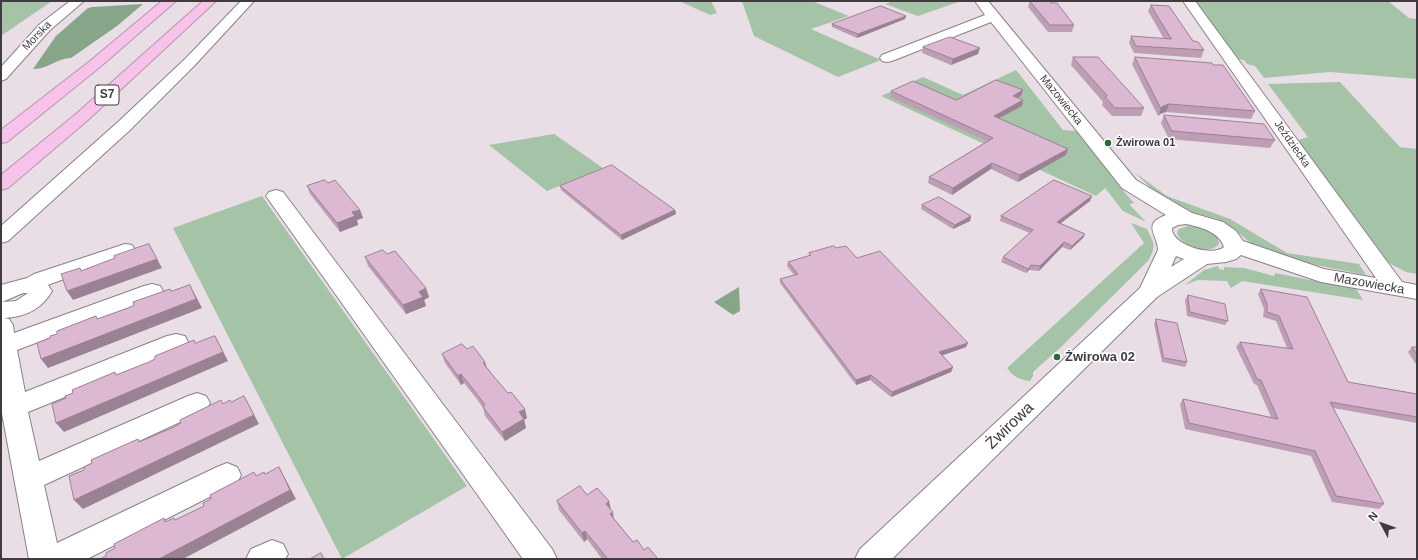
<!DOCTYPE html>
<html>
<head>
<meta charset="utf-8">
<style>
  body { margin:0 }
  #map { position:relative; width:1418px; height:560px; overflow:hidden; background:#eadee6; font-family:Helvetica,sans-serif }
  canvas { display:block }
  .frame { position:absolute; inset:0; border:2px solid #403b3e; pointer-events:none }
  .north { position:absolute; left:1362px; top:504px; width:40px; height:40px; -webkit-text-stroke:3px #fff; paint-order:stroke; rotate:311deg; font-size:11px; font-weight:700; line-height:16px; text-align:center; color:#403b3e }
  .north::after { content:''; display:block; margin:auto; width:14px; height:18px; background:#403b3e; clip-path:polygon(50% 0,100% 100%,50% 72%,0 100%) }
</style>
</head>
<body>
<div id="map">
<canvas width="1418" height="560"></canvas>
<div class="frame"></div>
<div class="north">N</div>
</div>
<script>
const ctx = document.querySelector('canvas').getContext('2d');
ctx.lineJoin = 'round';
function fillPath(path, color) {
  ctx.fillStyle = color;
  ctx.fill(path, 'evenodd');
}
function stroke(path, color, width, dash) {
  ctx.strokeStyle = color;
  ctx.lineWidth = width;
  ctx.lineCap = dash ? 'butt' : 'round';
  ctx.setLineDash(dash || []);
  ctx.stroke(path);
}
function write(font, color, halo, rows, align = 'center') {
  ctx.font = font + ' Helvetica,sans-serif';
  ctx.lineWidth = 3;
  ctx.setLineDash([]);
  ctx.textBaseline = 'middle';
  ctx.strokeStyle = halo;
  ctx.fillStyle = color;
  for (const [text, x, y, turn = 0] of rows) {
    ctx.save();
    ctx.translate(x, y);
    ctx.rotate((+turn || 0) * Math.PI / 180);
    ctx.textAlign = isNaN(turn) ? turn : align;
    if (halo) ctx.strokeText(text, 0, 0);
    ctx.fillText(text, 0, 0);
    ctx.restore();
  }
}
fillPath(new Path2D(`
  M 1,1 L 52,1 L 1,36 Z
  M 679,1 L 711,1 L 717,13 L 710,15 Z
  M 742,1 L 812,1 L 849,16 L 811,29 L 881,60 L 838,77 L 754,36 Z
  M 893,1 L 961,1 L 918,16 L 885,4 Z
  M 1194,1 L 1388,1 L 1409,18 L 1417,19 L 1417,79 L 1330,72 L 1264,78 L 1255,66 L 1247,64 L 1244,60 L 1238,59 Z
  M 1016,70 L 1063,130 L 1076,131 L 1081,133 L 1126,194 L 1134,203 L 1129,204 L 1146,222 L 1123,211 L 1105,188 L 1096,196 L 881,96 L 923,77 L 963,95 Z
  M 1340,82 L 1400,147 L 1417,149 L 1417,274 L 1406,272 L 1385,261 L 1298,140 L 1308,137 L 1268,84 Z
  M 554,134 L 603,168 L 547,191 L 489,145 Z
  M 1134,172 L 1167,196 L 1230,219 L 1287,253 L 1359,264 L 1366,275 L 1316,265 L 1262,249 L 1252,244 L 1230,226 L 1217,219 L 1188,211 L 1154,191 Z
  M 262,196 L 467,486 L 342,559 L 173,228 Z
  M 1131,223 L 1147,229 C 1154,244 1157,245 1148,261 L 1060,348 L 1033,372 L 1033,376 L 1030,381 C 1020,380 1013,377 1007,368 L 1144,243 Z
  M 1188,226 C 1199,227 1219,231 1219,244 C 1210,256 1179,246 1177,232 L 1179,229 Z
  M 1218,266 L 1219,269 L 1224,270 L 1224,267 L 1244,268 L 1274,276 L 1275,273 L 1320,282 L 1355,287 L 1363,300 L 1242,281 L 1231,288 L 1227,281 L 1198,280 L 1185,285 L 1204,270 Z`), '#a4c3a7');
fillPath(new Path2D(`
  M 143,4 L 117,26 L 71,58 C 57,58 47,70 33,69 L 56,36 L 88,8 L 93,7 Z
  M 739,287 L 740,311 L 733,315 L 714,302 Z`), '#86a589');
const minor = new Path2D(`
  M 70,1 L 84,1 L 50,30 L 6,79 L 1,81 L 1,67 L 40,24 Z
  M 241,1 L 254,1 L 195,65 L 130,130 L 8,241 L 1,243 L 1,226 L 118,122 L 185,59 Z
  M 975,1 L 988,1 L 1136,180 L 1192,213 L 1223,222 L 1236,231 L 1243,241 L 1324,269 L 1376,278 L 1183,1 L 1195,1 L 1402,282 L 1417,285 L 1417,299 L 1321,282 L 1241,255 L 1236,259 L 1226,262 L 1207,264 L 1157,297 L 892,559 L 855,559 L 860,549 L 1140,288 L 1158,250 C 1158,235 1141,224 1166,215 L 1122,188 L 991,22 L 892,61 L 887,62 L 882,61 L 880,58 L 882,55 L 985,15 ZM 1186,224 C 1201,227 1219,232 1224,247 C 1212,257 1171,245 1172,228 L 1178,225 ZM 1176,256 L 1184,259 L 1171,267 Z
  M 276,190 L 283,192 L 552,549 L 557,559 L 523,559 L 266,196 L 269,192 Z
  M 125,244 L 132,245 L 135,250 L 132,255 L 50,284 L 48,285 L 52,291 C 42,309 25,317 4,318 L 9,319 L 13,325 L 14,333 L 144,286 L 152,284 L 160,286 L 163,291 L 160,296 L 17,350 L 25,392 L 167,336 L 176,334 L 185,336 L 188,342 L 185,348 L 28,412 L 39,461 L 188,396 L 197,393 L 206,396 L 210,403 L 206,410 L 44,485 L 57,543 L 217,467 L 227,463 L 237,467 L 241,475 L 237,483 L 87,559 L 29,559 L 1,408 L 1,285 L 27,278 L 34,274 ZM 23,293 L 28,293 L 16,301 L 2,302 Z
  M 272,540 L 283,544 L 288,554 L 285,559 L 246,559 L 251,549 Z`);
const highway = new Path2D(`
  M 162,1 L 176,1 L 100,67 L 7,142 L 1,143 L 1,130 L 90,61 Z
  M 203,1 L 216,1 L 88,120 L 8,188 L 1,190 L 1,175 L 76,114 Z`);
stroke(minor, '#8a8087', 2);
stroke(highway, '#b893ae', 2);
fillPath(minor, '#fff');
fillPath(highway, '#f8c3ea');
fillPath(new Path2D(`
  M 1030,1 L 1050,1 L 1074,25 L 1072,32 L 1048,32 L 1028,7 Z
  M 1151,5 L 1204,50 L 1201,58 L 1134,53 L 1129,43 L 1131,36 L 1164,39 L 1148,11 Z
  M 906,16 L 905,19 L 857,38 L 832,27 L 832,24 Z
  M 923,47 L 978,54 L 951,65 L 922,53 Z
  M 1073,57 L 1144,108 L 1141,116 L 1112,116 L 1102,105 L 1103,102 L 1071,65 Z
  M 1135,57 L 1255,111 L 1251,119 L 1166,112 L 1160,114 L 1158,116 L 1132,64 Z
  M 1023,90 L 1021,96 L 1018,98 L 1022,106 L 999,118 L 1068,149 L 1066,155 L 1018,182 L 991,169 L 952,195 L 928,183 L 929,177 L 987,141 L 890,97 L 891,91 L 956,100 Z
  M 1164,115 L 1275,140 L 1270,148 L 1169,139 L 1161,123 Z
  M 328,183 L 360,210 L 363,218 L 357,220 L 358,225 L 340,232 L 310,194 L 307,186 Z
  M 560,186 L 675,210 L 676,214 L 622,240 L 561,190 Z
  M 1092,196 L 1090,201 L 1060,223 L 1085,234 L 1083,238 L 1070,250 L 1062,247 L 1039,271 L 1029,270 L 1026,273 L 1001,262 L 1003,257 L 1030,233 L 1000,221 L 1001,216 Z
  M 922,205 L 971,216 L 970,221 L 953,229 L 921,209 Z
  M 836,248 L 857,258 L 966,347 L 942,355 L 953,367 L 951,372 L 891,397 L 870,380 L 856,385 L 780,283 L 780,279 L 794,275 L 787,266 L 788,262 L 809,256 L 809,253 Z
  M 387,254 L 426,288 L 429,297 L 424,300 L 426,306 L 406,314 L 368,266 L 365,257 Z
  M 1261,289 L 1348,382 L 1417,394 L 1417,423 L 1333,408 L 1384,504 L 1379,509 L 1332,502 L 1311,456 L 1185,429 L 1180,404 L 1183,399 L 1271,417 L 1257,385 L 1254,384 L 1236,347 L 1240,342 L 1287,348 L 1276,321 L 1263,317 L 1264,309 L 1258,294 Z
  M 1188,295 L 1228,321 L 1225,325 L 1187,316 L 1185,300 Z
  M 1156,319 L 1187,362 L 1185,367 L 1162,362 L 1154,324 Z
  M 1412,347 L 1417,347 L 1417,366 L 1408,352 Z
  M 467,349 L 487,368 L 527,418 L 524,420 L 526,428 L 505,441 L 485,416 L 483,408 L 476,398 L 464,383 L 461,385 L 445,363 L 442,354 Z
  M 587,495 L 609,501 L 610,509 L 614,519 L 633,542 L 658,559 L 602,559 L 587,539 L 584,542 L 559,510 L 557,501 Z`), '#bd9eb5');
fillPath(new Path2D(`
  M 906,16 L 905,19 L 857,38 L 858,34 Z
  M 980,48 L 978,54 L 951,65 L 953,59 Z
  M 1023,90 L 1021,96 L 1011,101 L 1013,96 Z
  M 1023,100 L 1022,106 L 992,122 L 994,116 Z
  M 1169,104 L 1166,112 L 1160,114 L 1158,116 L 1161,108 L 1163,106 Z
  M 1068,149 L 1066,155 L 1018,182 L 1020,175 Z
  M 992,163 L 991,169 L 952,195 L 953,188 Z
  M 1092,196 L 1090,201 L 1056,227 L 1057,222 Z
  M 360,210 L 363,218 L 357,220 L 358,225 L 340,232 L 337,223 L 352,212 Z
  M 675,210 L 676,214 L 622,240 L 621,235 Z
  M 971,216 L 970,221 L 953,229 L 955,225 Z
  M 1085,234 L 1083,238 L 1070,250 L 1072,246 Z
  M 1064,242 L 1062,247 L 1039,271 L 1040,266 Z
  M 149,244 L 162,268 L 73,300 L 67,291 Z
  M 1031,265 L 1029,270 L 1026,273 L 1028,269 Z
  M 190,285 L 202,308 L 48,368 L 41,359 Z
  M 426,288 L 429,297 L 424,300 L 426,306 L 406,314 L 403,305 L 419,292 Z
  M 215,336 L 228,361 L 64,432 L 56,423 Z
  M 968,343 L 966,347 L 938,357 L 939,352 Z
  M 485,362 L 488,371 L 483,363 Z
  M 953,367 L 951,372 L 891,397 L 892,392 Z
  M 461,374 L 464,383 L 461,385 L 458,376 Z
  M 871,375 L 870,380 L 856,385 L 856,380 Z
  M 244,396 L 259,424 L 83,509 L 74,500 Z
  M 525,409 L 527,418 L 524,420 L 526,428 L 505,441 L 502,432 L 519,412 Z
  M 279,467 L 296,499 L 183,559 L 159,559 Z
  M 609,501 L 611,510 L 606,504 Z
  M 613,512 L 614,521 L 610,514 Z
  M 585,531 L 587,539 L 584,542 L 582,533 Z`), '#9a8193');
const building = new Path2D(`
  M 1030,1 L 1050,1 L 1051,3 L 1057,3 L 1074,25 L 1050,25 Z
  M 1151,5 L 1169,6 L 1193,41 L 1198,42 L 1204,50 L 1136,46 L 1131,36 L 1171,39 Z
  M 881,6 L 906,16 L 858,34 L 832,24 Z
  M 950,37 L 980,48 L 953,59 L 923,47 Z
  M 1073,57 L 1098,57 L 1144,108 L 1115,108 L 1105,97 L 1107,96 Z
  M 1135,57 L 1212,63 L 1213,65 L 1223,65 L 1255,111 L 1169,104 L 1163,106 L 1161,108 Z
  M 996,80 L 1023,90 L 1013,96 L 1023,100 L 994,116 L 1068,149 L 1020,175 L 992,163 L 953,188 L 929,177 L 993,138 L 891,91 L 913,81 L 956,100 Z
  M 1164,115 L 1264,124 L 1275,140 L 1172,131 Z
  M 612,165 L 675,210 L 621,235 L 560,186 Z
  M 325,180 L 328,183 L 335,180 L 360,210 L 352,212 L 355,216 L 337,223 L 307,186 Z
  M 1054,180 L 1092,196 L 1057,222 L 1085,234 L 1072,246 L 1064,242 L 1040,266 L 1031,265 L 1028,269 L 1003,257 L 1033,230 L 1001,216 Z
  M 939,197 L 971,216 L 955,225 L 922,205 Z
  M 149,244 L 157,259 L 67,291 L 61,274 L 80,268 L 81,271 L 115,258 L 114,256 Z
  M 834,246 L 836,248 L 846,246 L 857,258 L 880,251 L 968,343 L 939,352 L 953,367 L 892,392 L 871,375 L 856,380 L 780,279 L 798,274 L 788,262 L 811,255 L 809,253 Z
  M 383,250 L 387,254 L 395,251 L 426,288 L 419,292 L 423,297 L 403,305 L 365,257 Z
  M 190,285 L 196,299 L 41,359 L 37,343 L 50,338 L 50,336 L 57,334 L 57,331 L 96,316 L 97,319 L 128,308 L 134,305 L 133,302 L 170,289 L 171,291 Z
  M 1261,289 L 1307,297 L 1348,382 L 1417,394 L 1417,417 L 1330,402 L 1384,504 L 1336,496 L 1315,451 L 1189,423 L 1183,399 L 1278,419 L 1261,380 L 1257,379 L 1240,342 L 1293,349 L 1279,316 L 1267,312 L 1267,304 Z
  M 1188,295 L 1225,304 L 1228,321 L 1190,312 Z
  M 1156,319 L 1177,323 L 1187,362 L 1164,358 Z
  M 215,336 L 223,352 L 56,423 L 52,404 L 66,398 L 65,396 L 73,393 L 72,390 L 115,372 L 116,375 L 149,362 L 155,359 L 155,356 L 194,340 L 195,343 Z
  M 462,344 L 467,349 L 473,346 L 485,362 L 483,363 L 495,378 L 508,393 L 511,392 L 525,409 L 519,412 L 524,419 L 502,432 L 483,407 L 485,405 L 473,389 L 461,374 L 458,376 L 442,354 Z
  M 1412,347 L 1417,347 L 1417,354 Z
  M 244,396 L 254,415 L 74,500 L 69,476 L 84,470 L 84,467 L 92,463 L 91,460 L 138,439 L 139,442 L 174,427 L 181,423 L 180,420 L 221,400 L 223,404 L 230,400 L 231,402 Z
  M 279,467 L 290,490 L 159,559 L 100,559 L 106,556 L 106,553 L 115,548 L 114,544 L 164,518 L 165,522 L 174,518 L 175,520 L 204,506 L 203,503 L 211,499 L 210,495 L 254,472 L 256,476 L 264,472 L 265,474 Z
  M 580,486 L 587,495 L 597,488 L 609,501 L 606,504 L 613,512 L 610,514 L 633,542 L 637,540 L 644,550 L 648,547 L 658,559 L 608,559 L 585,531 L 582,533 L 557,501 Z
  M 321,553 L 324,559 L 310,559 Z`);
fillPath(building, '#dcb8d2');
stroke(building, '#9a8193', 1);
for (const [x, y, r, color] of [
  [1108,143,4,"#276b35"],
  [1057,357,4,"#276b35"]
]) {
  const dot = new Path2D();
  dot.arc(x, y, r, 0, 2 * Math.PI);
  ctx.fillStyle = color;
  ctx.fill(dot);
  stroke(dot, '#fff', 1.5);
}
write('11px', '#403b3e', '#fff', [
  ["Morska",37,36,-46],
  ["Mazowiecka",1061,100,51],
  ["Jeździecka",1292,144,55]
]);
write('bold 11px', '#403b3e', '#fff', [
  ["Żwirowa 01",1116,143]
], 'left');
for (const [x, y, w] of [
  [107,95,24]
]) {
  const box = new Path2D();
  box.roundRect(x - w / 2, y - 10, w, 20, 3);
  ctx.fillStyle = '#fff';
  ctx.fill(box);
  stroke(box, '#403b3e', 1);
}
write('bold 12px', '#403b3e', null, [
  ["S7",107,95]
]);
write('13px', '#403b3e', '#fff', [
  ["Mazowiecka",1369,284,10]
]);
write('bold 13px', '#403b3e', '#fff', [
  ["Żwirowa 02",1065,357]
], 'left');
write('16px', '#403b3e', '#fff', [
  ["Żwirowa",1010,426,-44]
]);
</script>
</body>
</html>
